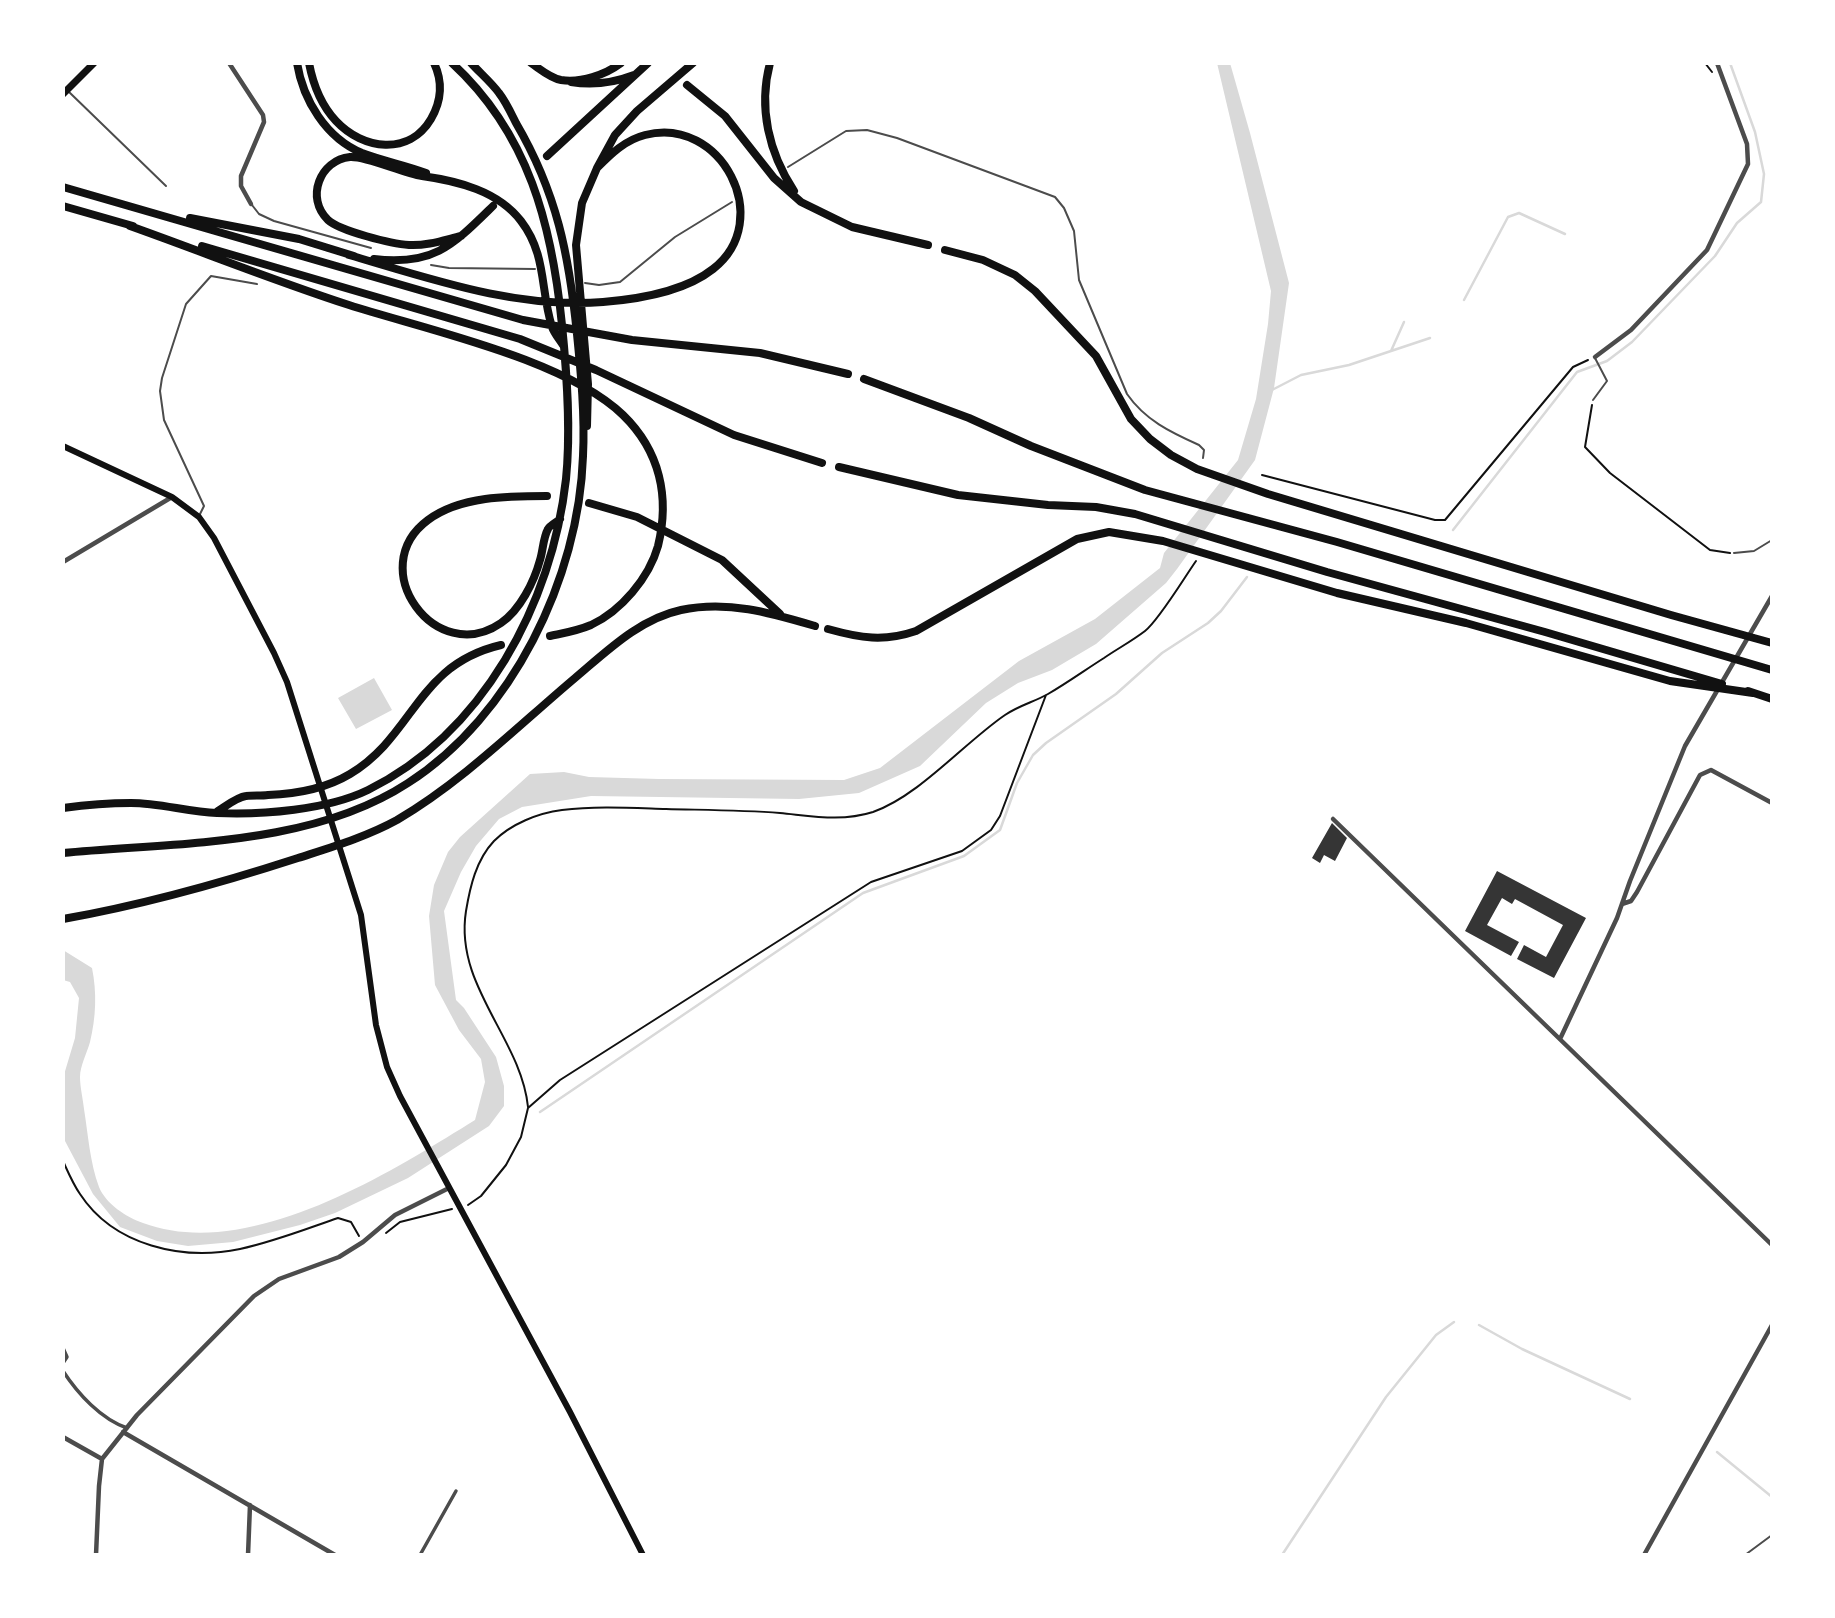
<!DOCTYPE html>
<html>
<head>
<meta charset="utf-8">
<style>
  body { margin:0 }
  #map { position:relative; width:1835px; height:1618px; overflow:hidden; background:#fff; font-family:"Archivo Narrow",sans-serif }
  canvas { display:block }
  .frame { position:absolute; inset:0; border:65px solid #fff; pointer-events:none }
</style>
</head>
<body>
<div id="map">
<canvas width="1835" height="1618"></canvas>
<div class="frame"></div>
</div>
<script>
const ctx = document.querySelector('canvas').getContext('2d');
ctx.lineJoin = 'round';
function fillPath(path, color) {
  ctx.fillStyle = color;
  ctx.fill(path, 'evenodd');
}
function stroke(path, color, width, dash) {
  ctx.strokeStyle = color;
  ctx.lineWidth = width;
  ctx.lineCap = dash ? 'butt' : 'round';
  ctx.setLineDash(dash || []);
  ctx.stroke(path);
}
fillPath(new Path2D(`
  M 1217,63 L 1230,63 L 1250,133 L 1289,283 L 1274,388 L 1255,460 L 1177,569 L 1166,583 L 1096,644 L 1052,670 L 1018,683 L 986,703 L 920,766 L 859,793 L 799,799 L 591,796 L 522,807 L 499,819 L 476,846 L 461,872 L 444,911 L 456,1000 L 464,1008 L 496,1057 L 504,1086 L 504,1106 L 489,1126 L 408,1178 L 335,1213 L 300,1225 L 233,1242 L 188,1246 L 157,1241 L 120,1227 L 93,1194 L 65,1141 L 63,1078 L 75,1038 L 79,998 L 70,982 L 63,980 L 63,950 L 92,968 C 97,993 96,1017 90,1042 C 87,1053 80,1066 80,1077 C 80,1087 83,1099 84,1109 C 88,1134 90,1163 99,1187 C 106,1204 126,1217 143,1223 C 248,1262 388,1174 475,1120 L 485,1082 L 481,1059 L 459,1030 L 435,985 L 429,916 L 434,885 L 448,852 L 460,837 L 530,774 L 564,772 L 589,777 L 659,779 L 844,780 L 880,768 L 1019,661 L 1095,619 L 1160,568 L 1164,553 L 1238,460 L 1256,399 L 1268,324 L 1271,291 Z
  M 374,678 L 392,710 L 356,729 L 338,698 Z`), '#d9d9d9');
stroke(new Path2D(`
  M 1464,300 L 1508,217 L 1519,213 L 1565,234
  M 1391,351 L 1404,322
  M 1270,391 L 1301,375 L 1349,365 L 1430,338
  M 1453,530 L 1577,372 L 1607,361 L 1632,342 L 1715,256 L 1737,223 L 1761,202 L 1764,174 L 1755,132 L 1730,63
  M 540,1112 L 863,893 L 964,856 L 1000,830 L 1017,783 L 1033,755 L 1046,743 L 1116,694 L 1162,653 L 1208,623 L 1221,611 L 1247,577
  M 1479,1325 L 1522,1349 L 1630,1399
  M 1717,1452 L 1772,1497
  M 1282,1555 L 1386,1397 L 1436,1335 L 1454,1322`), '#d9d9d9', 2.5);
fillPath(new Path2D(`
  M 1332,823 L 1347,838 L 1335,861 L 1324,855 L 1320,863 L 1312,858 Z
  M 1497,871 L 1586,918 L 1554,978 L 1517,959 L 1524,945 L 1546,957 L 1563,925 L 1515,899 L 1512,904 L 1502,898 L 1487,925 L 1519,942 L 1511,956 L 1465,931 Z`), '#353535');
stroke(new Path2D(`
  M 1705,63 L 1712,72
  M 1592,405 L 1585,447 L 1610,473 L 1710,550 L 1730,553
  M 1262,475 L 1435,520 L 1445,520 L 1573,367 L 1588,360
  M 528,1107 C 521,1038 454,986 466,911 C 470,887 476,860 494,841 C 511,824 538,813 562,810 C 596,806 631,808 666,809 C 704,810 742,810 780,813 C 812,816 842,822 873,812 C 919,796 964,743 1005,715 C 1020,705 1034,702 1048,694 C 1067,683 1085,670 1104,658 C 1117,649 1132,641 1145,631 C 1159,620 1184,578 1196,561
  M 63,1161 C 68,1172 73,1184 80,1194 C 114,1246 183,1261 240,1249 C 273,1242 306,1229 338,1218 L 351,1222 L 359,1236
  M 468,1205 L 481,1196 L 506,1165 L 521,1137 L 528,1108 L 560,1080 L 871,882 L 962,851 L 991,830 L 1000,816 L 1046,695
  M 386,1233 L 400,1222 L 452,1209`), '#111', 2);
stroke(new Path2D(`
  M 68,91 L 166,186
  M 788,167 L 846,131 L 867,130 L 897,138 L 1055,197 L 1064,208 L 1074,231 L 1079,280 L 1127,394 C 1145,420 1170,432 1199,445 L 1204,450 L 1203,458
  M 252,205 L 259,214 L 274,221 L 371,248
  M 431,265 L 449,268 L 535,269
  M 585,283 L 599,285 L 620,282 L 675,237 L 732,202
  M 1593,400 L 1607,381 L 1595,358
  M 199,516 L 204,506 L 164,420 L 160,391 L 162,378 L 186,304 L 211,276 L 257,284
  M 1734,553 L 1754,551 L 1772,540
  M 1745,1555 L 1772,1535`), '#4c4c4c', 2);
stroke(new Path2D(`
  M 63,1348 L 67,1357 L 63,1363
  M 63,1371 C 78,1394 101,1419 127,1428
  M 420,1555 L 456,1491`), '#4c4c4c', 3.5);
stroke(new Path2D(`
  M 229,63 L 263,115 L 264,122 L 241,176 L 241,186 L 251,204
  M 1595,357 L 1631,330 L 1707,250 L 1748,164 L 1747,144 L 1717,63
  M 63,562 L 172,497
  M 1333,819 L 1772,1245
  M 1622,904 L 1631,901 L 1637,892 L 1700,775 L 1711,770 L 1772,803
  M 1560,1039 L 1617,918 L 1630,881 L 1685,746 L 1772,596
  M 123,1432 L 335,1555
  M 63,1437 L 102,1459
  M 96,1555 L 99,1486 L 102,1459 L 137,1415 L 254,1296 L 279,1279 L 339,1257 L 363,1242 L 395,1215 L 449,1188
  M 248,1555 L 250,1505
  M 1644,1555 L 1772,1325`), '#4c4c4c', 4.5);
stroke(new Path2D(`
  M 63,446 L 172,497 L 199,517 L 214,538 L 274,653 L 287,682 L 361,915 L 376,1025 L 387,1067 L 400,1096 L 570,1412 L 643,1555`), '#111', 6);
stroke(new Path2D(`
  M 63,94 L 94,63`), '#111', 7);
stroke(new Path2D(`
  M 297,63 C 303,100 326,138 362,153 C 383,161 405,165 426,173
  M 309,63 C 313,84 321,105 336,121 C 363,150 409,156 431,119 C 442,100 443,82 434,63
  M 531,63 C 540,69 550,78 561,80 C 581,83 605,75 621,63
  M 770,63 C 758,108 769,153 794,191
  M 571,82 C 594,86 613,83 634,75
  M 687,85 L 725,116 L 774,178 L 801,202 L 852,227 L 928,245
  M 547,156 L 648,63
  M 63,187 L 523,320 L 632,340 L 760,353 L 848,374
  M 63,206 L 133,226
  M 190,218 L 299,239 L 354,256
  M 130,226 C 203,252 275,281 349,305 C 427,330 565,359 623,415 C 660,451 670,497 658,546 C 649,578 621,611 591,625 C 577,631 564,633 550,636
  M 461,236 C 444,240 427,246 409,245 C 392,244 340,231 328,220 C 305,198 320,160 350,157 C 367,156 402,173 422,176 C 458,181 498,191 521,221 C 547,255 540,289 552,327 C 554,333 559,339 563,345
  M 202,246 L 520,339 L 596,370 L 734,435 L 822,463
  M 945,250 L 983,260 L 1015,275 L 1035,291 L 1096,356 L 1131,419 L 1150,439 L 1171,455 L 1197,469 L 1268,494 L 1671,615 L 1772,643
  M 349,255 C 431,279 516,309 603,302 C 640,299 684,292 713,269 C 776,220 721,115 645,135 C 625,140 611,154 597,168
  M 374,259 C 434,266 453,245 493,206
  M 864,379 L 969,418 L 1031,446 L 1145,490 L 1337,542 L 1772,670
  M 587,426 L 588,384 L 576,245 L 582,203 L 597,168 L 615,135 L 637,111 L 693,63
  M 839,467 L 958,495 L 1048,505 L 1096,507 L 1135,514 L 1327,572 L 1545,632 L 1722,684
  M 547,496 C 509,496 460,496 428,520 C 363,568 436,668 501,623 C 520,610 534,582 540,560 C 543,551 543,538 548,529 C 550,525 557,522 560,519
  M 589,503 L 637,517 L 722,560 L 780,614
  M 828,629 C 860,638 884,642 916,631 L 1077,539 L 1109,532 L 1163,541 L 1337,593 L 1466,623 L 1670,681 L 1753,693
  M 1748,691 L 1772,699
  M 63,808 C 85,805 109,803 131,803 C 160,803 188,812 217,813 C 262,815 327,810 368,790 C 483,733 552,604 566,479 C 571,429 567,375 562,325 C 552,225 529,134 452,63
  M 218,811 C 226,806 237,797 246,796 C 253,795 261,796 268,795 C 296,794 325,789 350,774 C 415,735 416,665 501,645
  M 63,853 C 176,842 310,847 408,783 C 512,716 579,578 583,456 C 585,415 581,374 577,334 C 569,255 557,193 516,123 C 511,113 506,102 499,93 C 491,82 480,73 471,63
  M 63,919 C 143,905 221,883 298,858 C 332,847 366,837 397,820 C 462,782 518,726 575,678 C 606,652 639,619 681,610 C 728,600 771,613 815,626`), '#111', 8);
</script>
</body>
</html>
